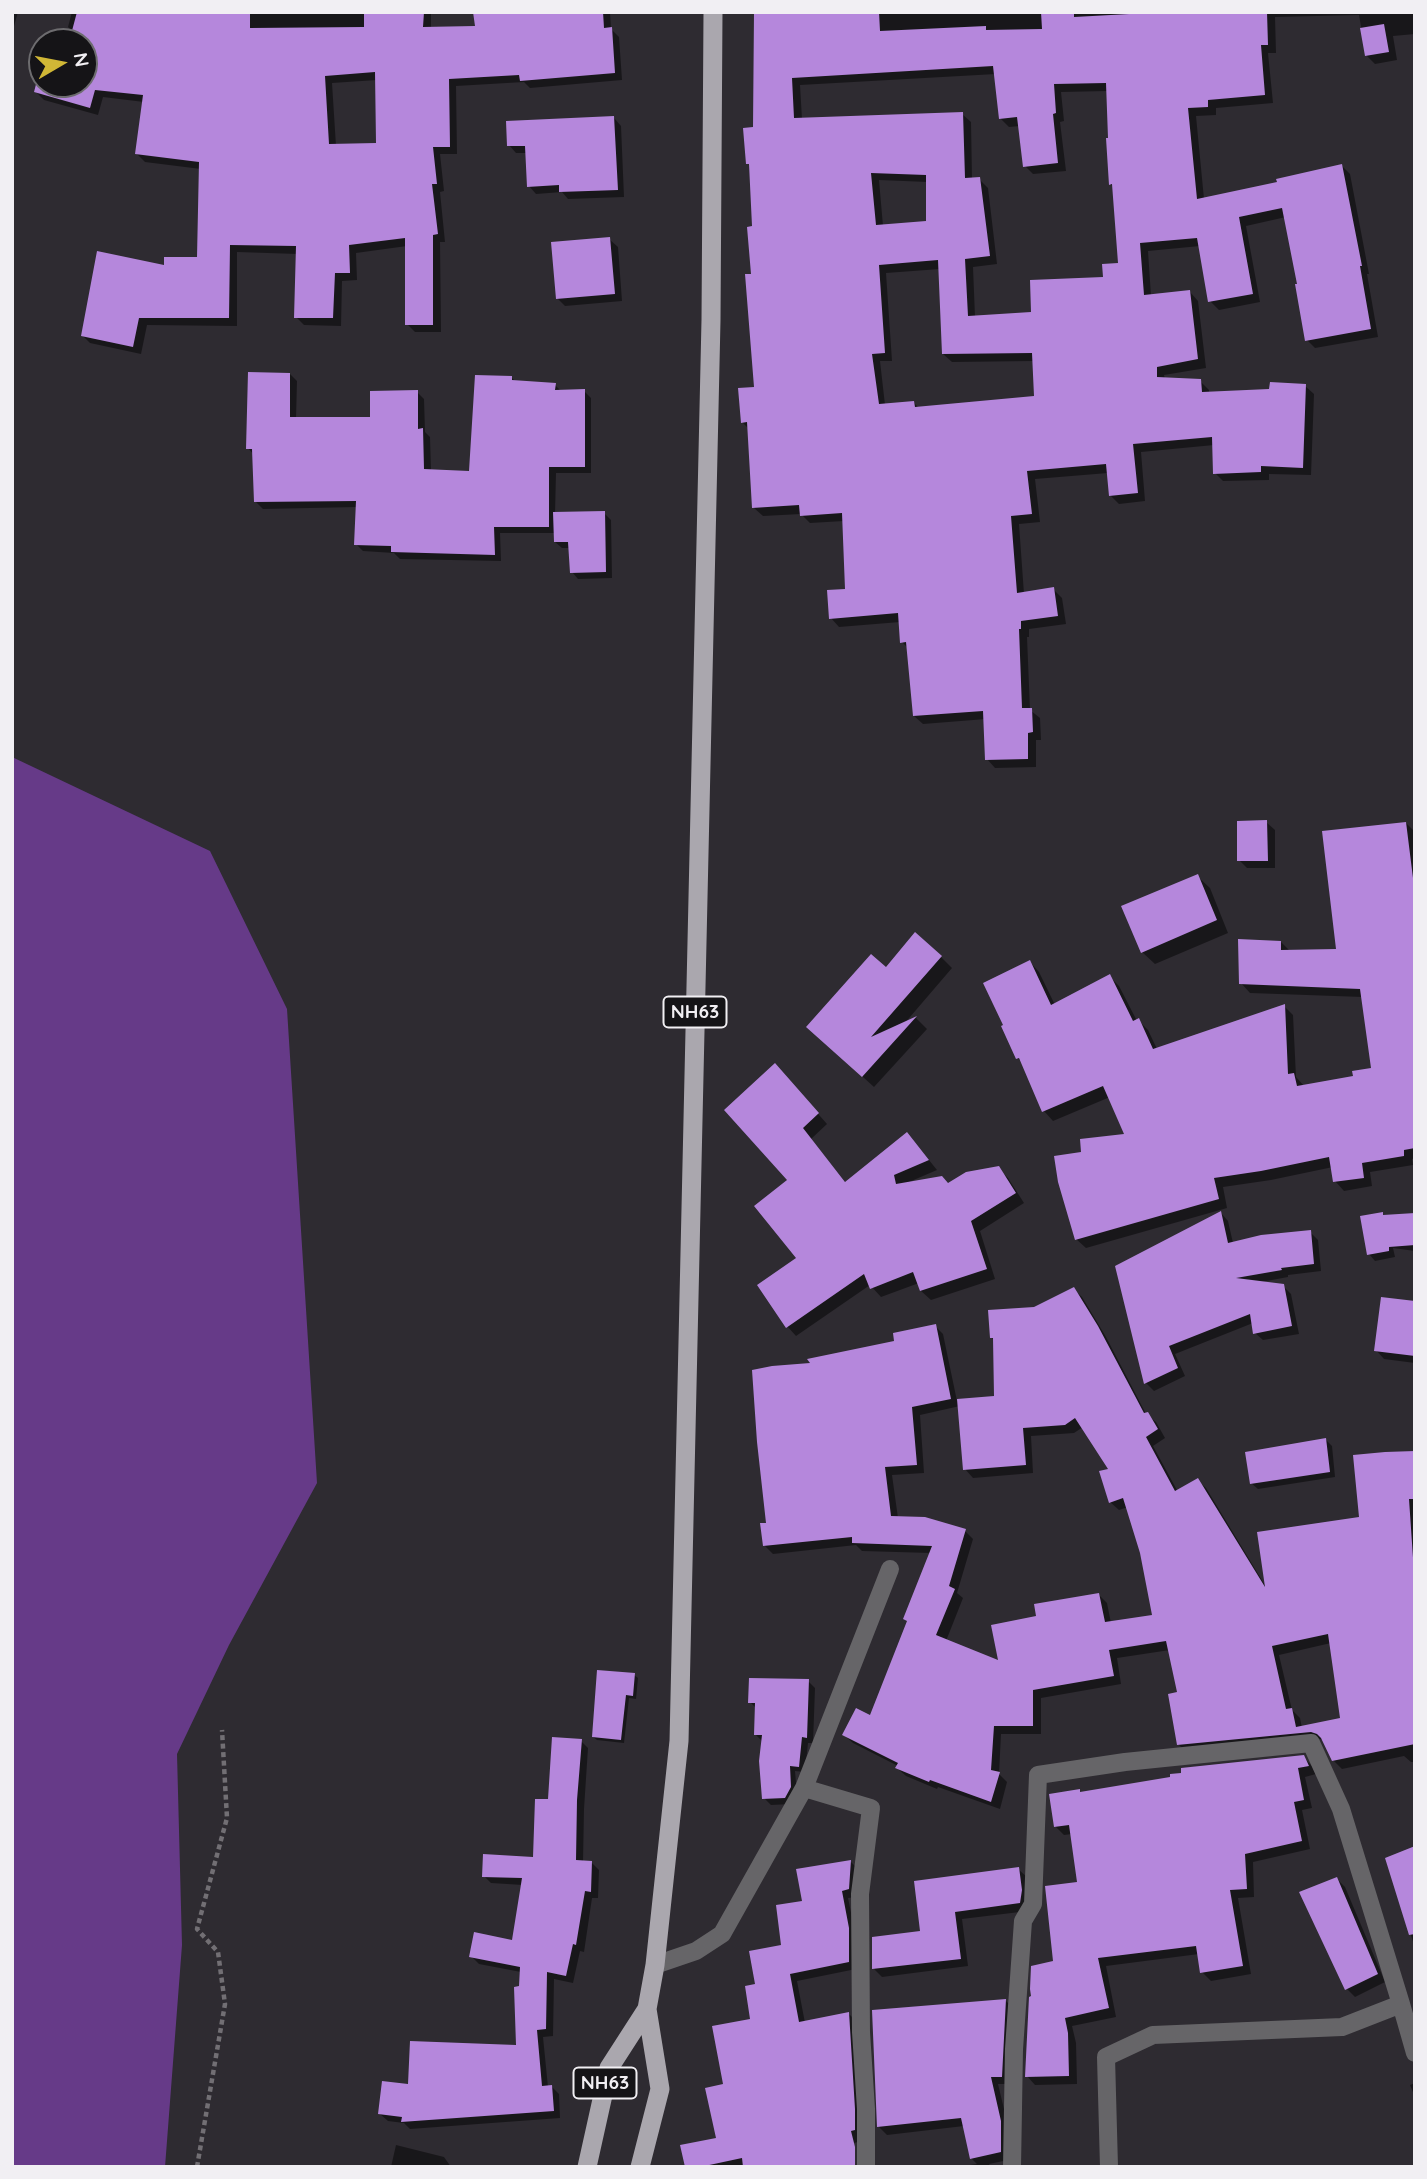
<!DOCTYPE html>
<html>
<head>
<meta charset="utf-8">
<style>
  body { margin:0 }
  #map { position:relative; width:1427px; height:2179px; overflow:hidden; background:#2e2b31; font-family:Quicksand,sans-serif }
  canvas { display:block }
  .frame { position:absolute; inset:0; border:14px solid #f1eff3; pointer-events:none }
  .north { position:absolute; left:28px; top:28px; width:70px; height:70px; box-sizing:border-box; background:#151417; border:2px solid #6d6c6f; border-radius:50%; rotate:80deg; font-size:19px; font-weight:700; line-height:28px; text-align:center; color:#f1eff3 }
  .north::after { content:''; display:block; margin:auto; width:24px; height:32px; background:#d0b736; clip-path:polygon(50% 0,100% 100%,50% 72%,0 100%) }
</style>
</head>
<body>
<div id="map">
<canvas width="1427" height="2179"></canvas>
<div class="frame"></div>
<div class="north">N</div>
</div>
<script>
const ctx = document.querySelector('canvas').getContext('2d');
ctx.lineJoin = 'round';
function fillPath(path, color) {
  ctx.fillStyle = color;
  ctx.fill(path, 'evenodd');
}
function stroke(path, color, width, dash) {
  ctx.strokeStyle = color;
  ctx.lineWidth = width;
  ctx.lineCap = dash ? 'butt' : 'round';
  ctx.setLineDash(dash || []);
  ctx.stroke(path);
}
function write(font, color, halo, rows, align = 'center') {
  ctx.font = font + ' Quicksand,sans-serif';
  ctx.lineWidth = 7;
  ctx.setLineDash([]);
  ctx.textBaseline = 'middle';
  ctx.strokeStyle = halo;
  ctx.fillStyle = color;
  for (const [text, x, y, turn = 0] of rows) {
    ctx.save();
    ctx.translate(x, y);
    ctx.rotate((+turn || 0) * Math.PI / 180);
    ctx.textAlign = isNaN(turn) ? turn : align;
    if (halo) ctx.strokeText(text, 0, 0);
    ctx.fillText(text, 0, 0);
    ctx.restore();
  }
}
fillPath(new Path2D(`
  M 12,757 L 210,851 L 287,1009 L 317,1483 L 229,1645 L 177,1754 L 182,1945 L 165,2167 L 12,2167 Z`), '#663a88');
fillPath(new Path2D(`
  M 12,12 L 18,12 L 14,26 L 12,25 Z
  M 72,12 L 431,12 L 431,29 L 477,28 L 475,12 L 610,12 L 611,29 L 619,37 L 622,80 L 530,88 L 524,82 L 456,86 L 457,154 L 440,154 L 444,191 L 440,192 L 445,242 L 440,242 L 441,332 L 415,332 L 407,324 L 407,246 L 356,253 L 357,280 L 342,281 L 341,326 L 304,325 L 296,317 L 298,254 L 237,252 L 237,326 L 147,325 L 141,354 L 90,343 L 82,335 L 166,267 L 198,259 L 201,169 L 145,162 L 137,154 L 144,102 L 103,97 L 98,115 L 44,100 L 36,92 L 42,71 L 42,84 L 84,84 L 84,42 L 71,42 L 73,32 L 68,27 ZM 377,80 L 378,145 L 336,146 L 332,83 Z
  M 756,12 L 1415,12 L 1415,34 L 1393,36 L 1397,60 L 1375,64 L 1366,55 L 1359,15 L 1275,17 L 1276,53 L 1268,53 L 1273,103 L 1216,108 L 1216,115 L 1196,116 L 1204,199 L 1279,183 L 1342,166 L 1350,174 L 1369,274 L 1367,274 L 1378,337 L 1315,348 L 1307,340 L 1286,217 L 1246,226 L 1260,302 L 1219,310 L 1210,301 L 1200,246 L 1148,251 L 1151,296 L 1190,292 L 1198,301 L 1206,368 L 1164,375 L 1165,379 L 1200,381 L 1209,390 L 1209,393 L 1271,391 L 1305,386 L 1314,394 L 1311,475 L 1269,474 L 1269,480 L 1223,481 L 1215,473 L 1214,445 L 1141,452 L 1145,501 L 1119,504 L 1110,495 L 1108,473 L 1035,479 L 1040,522 L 1019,524 L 1024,594 L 1053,589 L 1062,598 L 1066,624 L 1029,629 L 1029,637 L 1027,637 L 1030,710 L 1040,718 L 1041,740 L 1036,740 L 1036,767 L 995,768 L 987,759 L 986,719 L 923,724 L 914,716 L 909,649 L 902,642 L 900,622 L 839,627 L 831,618 L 847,590 L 844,521 L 810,523 L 801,514 L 763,516 L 754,508 L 749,429 L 742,422 L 756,388 L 754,228 L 750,166 L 748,163 L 754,129 ZM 996,74 L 1000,118 L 1009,127 L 1020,126 L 1025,166 L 1033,174 L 1066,171 L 1060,122 L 1064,121 L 1061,92 L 1108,91 L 1110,184 L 1114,187 L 1120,265 L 1105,279 L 1033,314 L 975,317 L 973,267 L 997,264 L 988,188 L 979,179 L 972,179 L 971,122 L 962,114 L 802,119 L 800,85 ZM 879,180 L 928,182 L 927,223 L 883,226 ZM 940,269 L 943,354 L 952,362 L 1034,361 L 1035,398 L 919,408 L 914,403 L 885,405 L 880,361 L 892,361 L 886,273 Z
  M 614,118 L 621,126 L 624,197 L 568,199 L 562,192 L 536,194 L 529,186 L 527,153 L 516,153 L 509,145 Z
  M 609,239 L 618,247 L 622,301 L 565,306 L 557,298 Z
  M 290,374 L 297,381 L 296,419 L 372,419 L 417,392 L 424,399 L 425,432 L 430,437 L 431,471 L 471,473 L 512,378 L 516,382 L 555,385 L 562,392 L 584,391 L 591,398 L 591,473 L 556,473 L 555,514 L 604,513 L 611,520 L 612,578 L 578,579 L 572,572 L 570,548 L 562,548 L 555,542 L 555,533 L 500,533 L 501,561 L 400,559 L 394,553 L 363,551 L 356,544 L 357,507 L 263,509 L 256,502 L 254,455 L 248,448 Z
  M 1266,822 L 1275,830 L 1275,868 L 1247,868 L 1239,860 Z
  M 1406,823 L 1415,832 L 1415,1158 L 1412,1159 L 1413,1165 L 1370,1172 L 1372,1186 L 1344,1191 L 1335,1181 L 1333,1167 L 1271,1180 L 1223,1187 L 1227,1208 L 1086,1248 L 1076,1239 L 1083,1153 L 1127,1135 L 1110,1097 L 1053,1121 L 1044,1111 L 1023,1064 L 1018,1058 L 1030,962 L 1039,972 L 1055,1005 L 1110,977 L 1119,986 L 1137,1021 L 1139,1021 L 1148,1030 L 1157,1049 L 1284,1006 L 1293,1015 L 1296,1077 L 1304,1086 L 1355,1077 L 1373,1069 L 1363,997 L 1250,993 L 1241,983 L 1281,942 L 1290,951 L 1338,951 Z
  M 1197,876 L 1210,888 L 1228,933 L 1155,964 L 1142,952 Z
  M 941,957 L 952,968 L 904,1024 L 916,1018 L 927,1029 L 874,1087 L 820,1038 L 886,969 Z
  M 784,1075 L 827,1124 L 811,1139 L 846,1183 L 916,1144 L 937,1170 L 909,1182 L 949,1185 L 998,1168 L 1008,1178 L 1024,1203 L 980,1231 L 995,1279 L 931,1300 L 921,1291 L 919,1283 L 881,1297 L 870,1285 L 796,1336 L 787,1326 L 799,1259 L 789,1181 Z
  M 1221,1213 L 1228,1221 L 1233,1243 L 1310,1232 L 1318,1240 L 1321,1271 L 1288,1275 L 1288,1277 L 1261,1282 L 1283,1286 L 1291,1294 L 1299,1334 L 1263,1340 L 1255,1333 L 1253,1323 L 1175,1354 L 1185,1376 L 1154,1391 L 1146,1383 L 1117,1267 Z
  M 1415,1214 L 1415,1251 L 1393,1248 L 1395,1257 L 1375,1261 L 1369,1254 L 1385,1217 Z
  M 1073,1289 L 1082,1297 L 1106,1337 L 1146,1414 L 1156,1422 L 1165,1438 L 1153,1446 L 1178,1492 L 1197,1480 L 1206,1488 L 1266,1587 L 1361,1519 L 1415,1453 L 1415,1762 L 1411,1762 L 1404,1756 L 1342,1769 L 1333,1760 L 1324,1740 L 1319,1739 L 1187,1753 L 1178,1744 L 1179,1694 L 1170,1650 L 1117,1658 L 1121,1684 L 1041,1698 L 1041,1734 L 1001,1734 L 999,1774 L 1007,1782 L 1000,1809 L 938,1787 L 937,1789 L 906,1776 L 897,1768 L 898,1766 L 853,1743 L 844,1735 L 871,1718 L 908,1622 L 931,1553 L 862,1551 L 856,1545 L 773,1554 L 764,1545 L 768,1524 L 813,1365 L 897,1342 L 935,1326 L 943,1334 L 957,1401 L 996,1398 L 995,1341 L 991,1337 L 1035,1309 ZM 960,1406 L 965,1469 L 973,1478 L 1033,1473 L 1031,1436 L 1074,1433 L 1083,1427 L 1111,1470 L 1110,1502 L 1119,1510 L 1128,1507 L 1142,1553 L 1154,1617 L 1111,1623 L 1107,1603 L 1099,1595 L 1038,1618 L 1000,1663 L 946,1641 L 963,1598 L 957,1593 L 973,1539 L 965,1531 L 898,1518 L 892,1475 L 924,1473 L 920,1415 ZM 1331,1643 L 1342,1720 L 1302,1728 L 1300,1718 L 1292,1710 L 1279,1655 Z
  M 1415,1303 L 1415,1363 L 1384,1359 L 1376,1350 Z
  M 1326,1440 L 1332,1446 L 1335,1477 L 1258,1489 L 1251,1483 Z
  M 634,1675 L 638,1678 L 636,1699 L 629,1698 L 624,1743 L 597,1740 L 593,1737 Z
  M 808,1681 L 815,1688 L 813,1743 L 808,1743 L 805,1772 L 795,1771 L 797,1794 L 792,1804 L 771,1805 L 764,1798 L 762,1741 L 755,1734 L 757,1709 L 750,1702 Z
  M 581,1741 L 588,1748 L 584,1809 L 583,1862 L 592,1863 L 599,1870 L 598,1898 L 592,1898 L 584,1952 L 580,1951 L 573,1983 L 554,1979 L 553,2036 L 543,2037 L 548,2087 L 552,2087 L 559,2094 L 560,2118 L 410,2129 L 404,2123 L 388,2121 L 380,2114 L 410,2086 L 518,2047 L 521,1972 L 479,1964 L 471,1956 L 514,1942 L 523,1885 L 491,1883 L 484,1876 L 535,1858 L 550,1801 Z
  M 1303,1757 L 1312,1766 L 1316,1774 L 1305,1777 L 1312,1808 L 1302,1810 L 1310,1849 L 1253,1862 L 1254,1897 L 1238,1898 L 1251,1974 L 1211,1981 L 1202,1972 L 1199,1954 L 1106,1966 L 1116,2017 L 1072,2026 L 1076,2043 L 1077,2084 L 1035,2085 L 1027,2076 L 1055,1963 L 1079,1883 L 1072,1834 L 1064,1835 L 1055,1826 L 1081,1794 Z
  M 1415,1848 L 1415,1948 L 1387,1859 Z
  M 851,1862 L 858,1869 L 856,1897 L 848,1898 L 856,1937 L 856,1969 L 797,1981 L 805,2023 L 849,2014 L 857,2022 L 858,2142 L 742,2167 L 686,2167 L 718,2139 L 725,2085 L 752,2020 L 757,1986 L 783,1946 L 804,1903 Z
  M 1018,1869 L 1027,1877 L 1028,1911 L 962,1919 L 968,1966 L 882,1977 L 874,1969 L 922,1933 Z
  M 1337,1879 L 1345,1887 L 1385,1982 L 1355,1997 L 1347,1989 L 1302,1893 Z
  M 1005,2000 L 1013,2008 L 1010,2084 L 998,2084 L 1009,2130 L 1008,2160 L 989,2164 L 991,2167 L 956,2167 L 977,2164 L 971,2158 L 964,2126 L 887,2135 L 879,2127 Z
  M 1415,2083 L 1415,2097 L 1410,2085 Z
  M 396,2145 L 444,2157 L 451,2167 L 391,2167 Z`), '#0007');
fillPath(new Path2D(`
  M 77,12 L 250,12 L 250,28 L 364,27 L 364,12 L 424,12 L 423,27 L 475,26 L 473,12 L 603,12 L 604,28 L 612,27 L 615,73 L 520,81 L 519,75 L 449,79 L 450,147 L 433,147 L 437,184 L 432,184 L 438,234 L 433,235 L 433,325 L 405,325 L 405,238 L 349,245 L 350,273 L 335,273 L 333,318 L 294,318 L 296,246 L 230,245 L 229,318 L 139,318 L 133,347 L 81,336 L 97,251 L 164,265 L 164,257 L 197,257 L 199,162 L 135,154 L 143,95 L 95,90 L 90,108 L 34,92 L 40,69 L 42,84 L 84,84 L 84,42 L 69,42 ZM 375,72 L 376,143 L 329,144 L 325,76 Z
  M 754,12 L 879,12 L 880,31 L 986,26 L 986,30 L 1042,29 L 1041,12 L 1074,12 L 1074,17 L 1166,12 L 1267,12 L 1268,45 L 1261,45 L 1265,95 L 1208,100 L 1208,107 L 1188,108 L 1197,199 L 1277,182 L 1276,179 L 1342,164 L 1362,266 L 1360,266 L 1371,329 L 1305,341 L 1295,284 L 1297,284 L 1282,208 L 1239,217 L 1253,294 L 1208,302 L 1197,238 L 1140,243 L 1144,295 L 1190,290 L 1198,359 L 1157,367 L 1157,377 L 1201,379 L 1202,392 L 1269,389 L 1270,382 L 1306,384 L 1303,468 L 1261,466 L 1261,472 L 1213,474 L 1212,437 L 1133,444 L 1138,493 L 1109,496 L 1106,464 L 1027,471 L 1032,514 L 1011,516 L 1017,593 L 1054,587 L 1058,616 L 1021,621 L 1021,629 L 1019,629 L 1022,708 L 1032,708 L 1033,732 L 1028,733 L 1028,759 L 985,760 L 983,711 L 913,716 L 906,642 L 900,643 L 898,613 L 829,619 L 827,590 L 845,589 L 842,513 L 800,516 L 799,505 L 752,508 L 747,422 L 741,423 L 738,388 L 754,387 L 745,274 L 751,274 L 747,227 L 752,226 L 749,164 L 746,164 L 743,128 L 753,127 ZM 993,66 L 999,119 L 1017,117 L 1023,167 L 1058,163 L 1053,114 L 1056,113 L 1054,84 L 1106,83 L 1108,138 L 1106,138 L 1109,185 L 1112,184 L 1118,263 L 1102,264 L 1103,277 L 1030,280 L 1031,312 L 968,316 L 965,259 L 990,256 L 980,177 L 965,178 L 963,112 L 794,118 L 792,78 ZM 871,173 L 926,175 L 926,221 L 876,225 ZM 938,260 L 942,354 L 1032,353 L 1034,396 L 915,407 L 914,401 L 879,404 L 872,354 L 885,353 L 879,265 Z
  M 1384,24 L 1389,52 L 1365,56 L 1360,28 Z
  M 614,116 L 618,190 L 559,192 L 559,185 L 527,187 L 525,146 L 507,146 L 506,121 Z
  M 610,237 L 615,294 L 556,299 L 551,242 Z
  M 248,372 L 290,373 L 290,417 L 370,417 L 370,391 L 418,390 L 418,429 L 423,428 L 424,469 L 469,471 L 475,375 L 512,376 L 512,380 L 556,383 L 555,390 L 585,389 L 585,467 L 549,467 L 549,527 L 494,527 L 495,555 L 391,552 L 391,546 L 354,545 L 356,501 L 254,502 L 252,449 L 246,449 Z
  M 605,511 L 606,572 L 570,573 L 568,542 L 554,542 L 553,512 Z
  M 1267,820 L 1268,861 L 1237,861 L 1237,821 Z
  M 1406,822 L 1415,894 L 1415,1148 L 1404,1150 L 1404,1156 L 1362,1163 L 1364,1178 L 1333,1182 L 1329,1157 L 1261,1171 L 1214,1178 L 1219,1199 L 1075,1240 L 1058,1182 L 1054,1156 L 1081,1152 L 1080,1139 L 1124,1134 L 1103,1086 L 1042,1112 L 1019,1058 L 1016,1059 L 1001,1026 L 1003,1025 L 983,983 L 1030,960 L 1051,1005 L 1110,974 L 1133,1021 L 1139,1018 L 1153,1049 L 1285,1004 L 1288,1074 L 1294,1073 L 1297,1086 L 1353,1076 L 1352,1071 L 1371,1068 L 1360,989 L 1239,984 L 1238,939 L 1281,941 L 1281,950 L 1336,949 L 1322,831 Z
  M 1198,874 L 1217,920 L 1141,953 L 1121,906 Z
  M 915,932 L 942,956 L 871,1037 L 917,1016 L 862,1077 L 806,1027 L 871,954 L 886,967 Z
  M 775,1063 L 819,1113 L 803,1128 L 845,1182 L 907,1132 L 929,1160 L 894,1175 L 896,1184 L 942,1176 L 948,1183 L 966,1172 L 999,1166 L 1016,1193 L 971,1221 L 987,1269 L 920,1291 L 913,1272 L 870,1289 L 864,1274 L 786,1328 L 757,1285 L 796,1258 L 754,1206 L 787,1180 L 724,1110 Z
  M 1221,1211 L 1228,1243 L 1261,1235 L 1311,1230 L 1314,1264 L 1281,1268 L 1282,1270 L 1236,1278 L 1284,1284 L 1292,1326 L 1253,1334 L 1250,1314 L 1169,1346 L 1178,1368 L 1144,1384 L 1115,1266 Z
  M 1383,1212 L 1383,1215 L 1415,1213 L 1415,1245 L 1389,1247 L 1389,1251 L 1367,1255 L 1360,1216 Z
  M 1074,1287 L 1098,1326 L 1144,1413 L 1148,1412 L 1158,1429 L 1146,1437 L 1175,1491 L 1198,1478 L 1265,1587 L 1257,1532 L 1359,1517 L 1353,1455 L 1385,1452 L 1415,1451 L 1415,1499 L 1409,1499 L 1415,1587 L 1415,1744 L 1332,1761 L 1321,1738 L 1317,1734 L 1311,1732 L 1177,1745 L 1168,1694 L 1177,1692 L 1166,1641 L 1109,1650 L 1114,1676 L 1033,1690 L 1033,1726 L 994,1726 L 991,1770 L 1000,1772 L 991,1802 L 930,1780 L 929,1782 L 895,1768 L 898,1763 L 842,1735 L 856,1708 L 870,1715 L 907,1621 L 903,1619 L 932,1546 L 852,1543 L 852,1537 L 763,1546 L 760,1523 L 766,1523 L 757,1442 L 752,1370 L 772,1366 L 810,1363 L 807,1359 L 894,1341 L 893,1333 L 936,1324 L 951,1399 L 912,1407 L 917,1465 L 885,1467 L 891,1516 L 925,1517 L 966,1529 L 949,1586 L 955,1589 L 936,1635 L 998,1660 L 991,1625 L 1036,1616 L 1034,1604 L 1099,1593 L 1105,1622 L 1152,1615 L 1140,1553 L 1123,1498 L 1109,1503 L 1099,1471 L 1108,1469 L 1075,1418 L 1065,1425 L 1023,1428 L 1026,1465 L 963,1470 L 957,1399 L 994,1396 L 993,1338 L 990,1338 L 988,1310 L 1034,1307 ZM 1328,1634 L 1340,1718 L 1296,1727 L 1292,1708 L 1286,1709 L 1272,1646 Z
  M 1381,1297 L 1415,1301 L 1415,1356 L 1374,1351 Z
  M 1326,1438 L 1330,1472 L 1250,1484 L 1245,1452 Z
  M 597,1670 L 635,1673 L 633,1696 L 626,1695 L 621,1740 L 592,1737 Z
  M 749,1678 L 809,1679 L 807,1738 L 802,1737 L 799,1767 L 790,1766 L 791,1787 L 785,1798 L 762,1799 L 759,1761 L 762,1735 L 754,1735 L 755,1703 L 748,1703 Z
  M 552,1737 L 582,1739 L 577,1800 L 576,1860 L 592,1861 L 591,1892 L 585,1891 L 576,1945 L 573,1944 L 566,1976 L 547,1972 L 546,2029 L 537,2030 L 542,2086 L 552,2085 L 554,2111 L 401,2122 L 402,2117 L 378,2114 L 382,2081 L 408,2084 L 410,2041 L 516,2045 L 514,1987 L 519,1986 L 520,1967 L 469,1957 L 474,1932 L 512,1940 L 522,1878 L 482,1877 L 483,1854 L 533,1857 L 535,1799 L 548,1799 Z
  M 1304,1755 L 1309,1766 L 1298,1768 L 1304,1800 L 1294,1802 L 1302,1841 L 1245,1854 L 1247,1889 L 1230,1890 L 1243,1966 L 1200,1973 L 1196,1946 L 1098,1958 L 1109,2008 L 1065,2018 L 1068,2033 L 1069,2076 L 1025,2077 L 1029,1997 L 1031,1996 L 1030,1989 L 1031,1966 L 1053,1961 L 1045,1886 L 1077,1882 L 1069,1825 L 1054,1827 L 1049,1794 L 1080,1789 L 1080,1792 L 1170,1777 L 1170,1774 L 1181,1773 L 1181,1768 Z
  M 1415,1846 L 1415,1934 L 1409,1935 L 1385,1858 Z
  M 851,1860 L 849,1889 L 842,1891 L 849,1928 L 849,1962 L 790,1974 L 799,2022 L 849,2012 L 855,2109 L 855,2130 L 851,2131 L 855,2147 L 855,2167 L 743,2167 L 742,2158 L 700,2167 L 685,2167 L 680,2145 L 716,2138 L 705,2088 L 723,2084 L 712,2026 L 750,2019 L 745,1986 L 755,1984 L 749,1951 L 781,1945 L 776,1905 L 802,1901 L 796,1869 Z
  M 1019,1867 L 1022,1890 L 1020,1903 L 955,1912 L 961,1959 L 872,1969 L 872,1937 L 920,1931 L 914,1881 Z
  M 1337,1877 L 1378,1974 L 1345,1990 L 1299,1892 Z
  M 1006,1999 L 1002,2077 L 991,2077 L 1001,2121 L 1001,2152 L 970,2159 L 961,2118 L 877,2127 L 872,2010 Z`), '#b587dc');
stroke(new Path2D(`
  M 197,2167 L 225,2004 L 218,1952 L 197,1929 L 227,1818 L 222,1730`), '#726f74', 4.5, [5, 3.5]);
stroke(new Path2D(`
  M 804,1788 L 871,1808 L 860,1894 L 861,2032 L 866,2109 L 866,2167
  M 655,1965 L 696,1951 L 722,1934 L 804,1788 L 890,1569
  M 1012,2167 L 1014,2049 L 1023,1921 L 1033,1904 L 1038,1775 L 1125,1762 L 1311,1743 L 1341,1809 L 1401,2004
  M 1109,2167 L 1106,2057 L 1153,2035 L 1342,2027 L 1401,2004 L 1415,2053`), '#666568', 18);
stroke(new Path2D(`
  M 587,2167 L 609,2068 L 647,2009
  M 640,2167 L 660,2089 L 647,2009 L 655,1965 L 679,1741 L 711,320 L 713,12`), '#aaa7ae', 19);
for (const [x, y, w] of [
  [695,1012,63],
  [605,2083,63]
]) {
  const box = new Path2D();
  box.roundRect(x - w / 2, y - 15.5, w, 31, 5);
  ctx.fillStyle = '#151417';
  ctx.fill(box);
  stroke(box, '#f1eff3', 2);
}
write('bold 19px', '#f1eff3', null, [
  ["NH63",695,1012],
  ["NH63",605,2083]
]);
</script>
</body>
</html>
